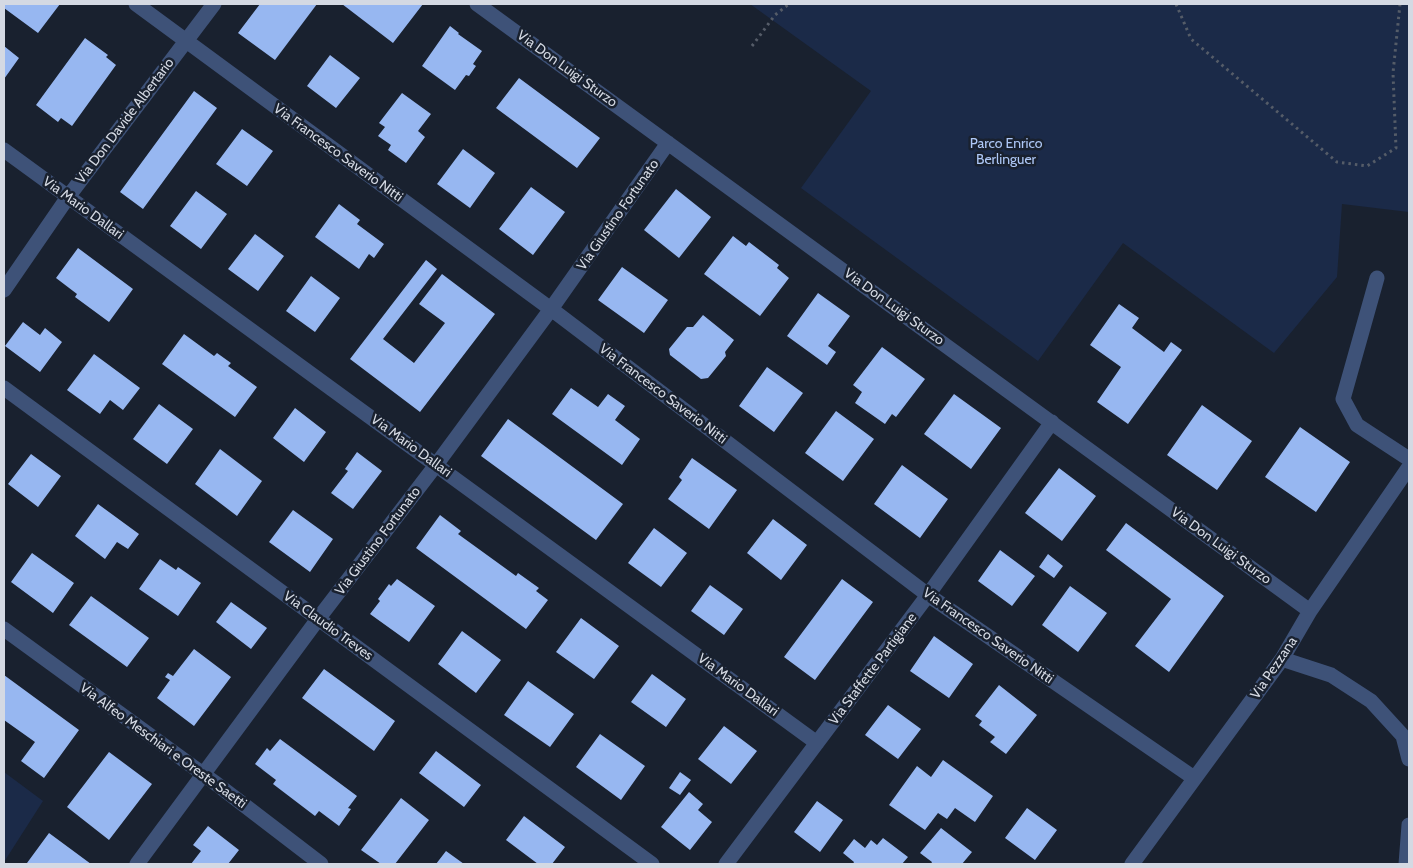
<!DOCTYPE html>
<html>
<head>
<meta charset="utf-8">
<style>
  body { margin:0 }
  #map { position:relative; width:1413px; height:868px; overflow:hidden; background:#19212f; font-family:Cabin,sans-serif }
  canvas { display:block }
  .frame { position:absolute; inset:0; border:5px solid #d4d9e3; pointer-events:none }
</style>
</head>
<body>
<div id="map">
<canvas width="1413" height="868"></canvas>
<div class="frame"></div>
</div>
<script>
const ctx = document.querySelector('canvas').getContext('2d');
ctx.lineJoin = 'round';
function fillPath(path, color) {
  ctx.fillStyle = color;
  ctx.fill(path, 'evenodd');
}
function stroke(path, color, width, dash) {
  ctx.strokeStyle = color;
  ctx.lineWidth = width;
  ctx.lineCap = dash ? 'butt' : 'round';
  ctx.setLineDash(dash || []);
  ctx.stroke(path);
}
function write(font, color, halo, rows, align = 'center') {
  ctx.font = font + ' Cabin,sans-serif';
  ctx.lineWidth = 5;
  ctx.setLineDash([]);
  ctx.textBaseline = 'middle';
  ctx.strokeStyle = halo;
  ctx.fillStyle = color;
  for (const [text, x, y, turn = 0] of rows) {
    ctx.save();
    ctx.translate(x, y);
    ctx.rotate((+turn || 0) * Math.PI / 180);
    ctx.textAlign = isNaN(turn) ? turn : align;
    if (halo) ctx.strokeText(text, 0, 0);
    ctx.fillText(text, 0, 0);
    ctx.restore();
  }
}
fillPath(new Path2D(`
  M 750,4 L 1409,4 L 1409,212 L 1342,204 L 1337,277 L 1274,353 L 1123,243 L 1038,361 L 801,188 L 871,91 Z
  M 4,772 L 43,801 L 4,862 Z`), '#1b2a48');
fillPath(new Path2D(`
  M 4,4 L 60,4 L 38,33 L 4,8 Z
  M 260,4 L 317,4 L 275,60 L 238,33 Z
  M 342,4 L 423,4 L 393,43 Z
  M 450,26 L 459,33 L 458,34 L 482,51 L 473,64 L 476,66 L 469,76 L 466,75 L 455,90 L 422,66 Z
  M 85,38 L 108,55 L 106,57 L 116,65 L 72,126 L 61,118 L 58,122 L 36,105 Z
  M 4,46 L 19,58 L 4,79 Z
  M 330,55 L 360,78 L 336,108 L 307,86 Z
  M 519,78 L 600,138 L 577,168 L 496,108 Z
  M 194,91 L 217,108 L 143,209 L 120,192 Z
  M 402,93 L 431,114 L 418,131 L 425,137 L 406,163 L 388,150 L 391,145 L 378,136 L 385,127 L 379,123 Z
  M 242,129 L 273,151 L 247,186 L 216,164 Z
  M 463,149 L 495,173 L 470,208 L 437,184 Z
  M 531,187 L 565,212 L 533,255 L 499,229 Z
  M 676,189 L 711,217 L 679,258 L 644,230 Z
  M 196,191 L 227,214 L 201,249 L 170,226 Z
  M 339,204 L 360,220 L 357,224 L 384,244 L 374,258 L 369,254 L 359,269 L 315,237 Z
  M 255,234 L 284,256 L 258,291 L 228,269 Z
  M 733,236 L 746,246 L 749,242 L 779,265 L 777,268 L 789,278 L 760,316 L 704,274 Z
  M 78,248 L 133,289 L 109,322 L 75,297 L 77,294 L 56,278 Z
  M 426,260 L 437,269 L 383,339 L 414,363 L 445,323 L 419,304 L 442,274 L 495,314 L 420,412 L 350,359 Z
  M 622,267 L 668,300 L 644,333 L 598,300 Z
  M 311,276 L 340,298 L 315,332 L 286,311 Z
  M 818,293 L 850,316 L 828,346 L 836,352 L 827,365 L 787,336 Z
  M 1119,304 L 1139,318 L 1132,328 L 1164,352 L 1171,342 L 1182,350 L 1128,424 L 1097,402 L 1121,367 L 1090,345 Z
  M 703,315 L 734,340 L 725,352 L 726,356 L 708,378 L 701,379 L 670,355 L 669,349 L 687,327 L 693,327 Z
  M 23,322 L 40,335 L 45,328 L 62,342 L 40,372 L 5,346 Z
  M 184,334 L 214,356 L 217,353 L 231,363 L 228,366 L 257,387 L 235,417 L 162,364 Z
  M 882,347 L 925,379 L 896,417 L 892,414 L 885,424 L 855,403 L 862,392 L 853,385 Z
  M 94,354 L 140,388 L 123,410 L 110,400 L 100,414 L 67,390 Z
  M 767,367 L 803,393 L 774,432 L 739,406 Z
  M 571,388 L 598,407 L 608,394 L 625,406 L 615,420 L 640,439 L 622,465 L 552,414 Z
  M 954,394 L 1001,428 L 971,469 L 924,434 Z
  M 159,404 L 193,429 L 167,464 L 133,439 Z
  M 1202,405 L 1252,441 L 1217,490 L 1167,455 Z
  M 295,408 L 326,432 L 304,462 L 273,438 Z
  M 836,411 L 874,439 L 843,481 L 805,453 Z
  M 508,419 L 623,504 L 596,540 L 481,456 Z
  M 1300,427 L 1350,462 L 1316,512 L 1265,477 Z
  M 220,449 L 262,481 L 237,516 L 195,484 Z
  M 357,452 L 382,471 L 353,509 L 331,493 L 348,471 L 345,469 Z
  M 31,454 L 61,476 L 38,507 L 8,484 Z
  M 692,458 L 737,490 L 709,529 L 668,499 L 682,480 L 679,477 Z
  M 902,465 L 948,499 L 920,538 L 874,504 Z
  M 1059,468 L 1096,496 L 1062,541 L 1025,513 Z
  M 98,504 L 139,534 L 128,549 L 117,542 L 105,559 L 75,536 Z
  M 293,510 L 333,539 L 310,572 L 269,542 Z
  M 440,515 L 461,531 L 458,534 L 516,576 L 518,573 L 539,588 L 536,591 L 548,600 L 526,629 L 416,548 Z
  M 773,519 L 807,545 L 781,580 L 747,553 Z
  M 1126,523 L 1224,596 L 1169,672 L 1135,646 L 1171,599 L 1106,550 Z
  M 654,528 L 687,553 L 661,587 L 628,563 Z
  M 1000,550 L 1035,576 L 1012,606 L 978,581 Z
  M 32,553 L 74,583 L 53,613 L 11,582 Z
  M 1048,554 L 1063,566 L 1054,578 L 1039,567 Z
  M 160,559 L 176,570 L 178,567 L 201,583 L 178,616 L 139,589 Z
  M 397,579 L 435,606 L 409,642 L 370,614 L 380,601 L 378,599 L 389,584 L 391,586 Z
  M 842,579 L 873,602 L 815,680 L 784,657 Z
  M 710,585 L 743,609 L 724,635 L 691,611 Z
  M 1070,586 L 1107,613 L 1078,652 L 1042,625 Z
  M 91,596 L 149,638 L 127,667 L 69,625 Z
  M 231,602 L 267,628 L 251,649 L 216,622 Z
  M 581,618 L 619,646 L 594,679 L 556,652 Z
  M 462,631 L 501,660 L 476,693 L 438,664 Z
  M 934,636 L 973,664 L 949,698 L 910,671 Z
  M 194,649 L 231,677 L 194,726 L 157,698 L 170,680 L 165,677 L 168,673 L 173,676 Z
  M 324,669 L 395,721 L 374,751 L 302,698 Z
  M 652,674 L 686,699 L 666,727 L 631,702 Z
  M 4,675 L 79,730 L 44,778 L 21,761 L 35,742 L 4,720 Z
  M 528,681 L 574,714 L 550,747 L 504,715 Z
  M 999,685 L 1037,715 L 1006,754 L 990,742 L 995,737 L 979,725 L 982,721 L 975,716 Z
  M 888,705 L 921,729 L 898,759 L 865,735 Z
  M 724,726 L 757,751 L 731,784 L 698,759 Z
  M 600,734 L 645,766 L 621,800 L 576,767 Z
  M 280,739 L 357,796 L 348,808 L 351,809 L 339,826 L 319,811 L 315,816 L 273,784 L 276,780 L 255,764 L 267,748 L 270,751 Z
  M 436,751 L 481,785 L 464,807 L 419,773 Z
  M 109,752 L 152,784 L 109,840 L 67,807 Z
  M 943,760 L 993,796 L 975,822 L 955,808 L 947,819 L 938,813 L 925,830 L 889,805 L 917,766 L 931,777 Z
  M 680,772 L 691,780 L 680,795 L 669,788 Z
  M 689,792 L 703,804 L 698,810 L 712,822 L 690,850 L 661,827 Z
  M 401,798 L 429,820 L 395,864 L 381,864 L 361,850 Z
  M 817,801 L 843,820 L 820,852 L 794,832 Z
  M 1027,808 L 1057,830 L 1035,860 L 1005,838 Z
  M 524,816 L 565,847 L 552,864 L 538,864 L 506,840 Z
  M 208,826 L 239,850 L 228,864 L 191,864 L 201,851 L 193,845 Z
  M 941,828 L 972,852 L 962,864 L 931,864 L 932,862 L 920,853 Z
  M 49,833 L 91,864 L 29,864 L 27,863 Z
  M 883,838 L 908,857 L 902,864 L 853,864 L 854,862 L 843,853 L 854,839 L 865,848 L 871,840 L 877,845 Z
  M 446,851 L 464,864 L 436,864 Z`), '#97b7f1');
stroke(new Path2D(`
  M 1176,4 L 1191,39 L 1337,162 L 1367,166 L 1396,148 L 1393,73 L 1400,4
  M 752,46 L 775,15 L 789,4`), '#555c68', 3, [2.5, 4]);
stroke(new Path2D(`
  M 136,4 L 559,315 L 928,595 L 1194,778
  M 477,4 L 1310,611
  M 4,150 L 817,743
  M 1377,278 L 1343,399 L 1357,425 L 1409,459
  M 4,290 L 68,197 L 214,4
  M 4,388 L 652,864
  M 4,629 L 214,782 L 321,864
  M 1282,659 L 1331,675 L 1371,701 L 1403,736 L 1409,759
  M 137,864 L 318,619 L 436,465 L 551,309 L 668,143
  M 726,864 L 928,595 L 1052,422
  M 1132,864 L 1282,659 L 1310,611 L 1409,467
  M 1406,864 L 1409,825`), '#3e5278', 15);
write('14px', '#d4d9e3', '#19212f', [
  ["Via Don Luigi Sturzo",567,69,36],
  ["Via Don Davide Albertario",125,121,-53],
  ["Via Francesco Saverio Nitti",338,153,36],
  ["Via Mario Dallari",83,208,36],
  ["Via Giustino Fortunato",618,215,-55],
  ["Via Don Luigi Sturzo",894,307,36],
  ["Via Francesco Saverio Nitti",663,394,37],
  ["Via Mario Dallari",411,446,36],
  ["Via Giustino Fortunato",378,541,-53],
  ["Via Don Luigi Sturzo",1221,546,36],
  ["Via Claudio Treves",328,626,36],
  ["Via Francesco Saverio Nitti",988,636,35],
  ["Via Pezzana",1274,668,-56],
  ["Via Staffette Partigiane",873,669,-53],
  ["Via Mario Dallari",738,685,36],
  ["Via Alfeo Meschiari e Oreste Saetti",163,746,36]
]);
write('14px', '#aec8f7', '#19212f', [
  ["Parco Enrico",1006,144],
  ["Berlinguer",1006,160]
]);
</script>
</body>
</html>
